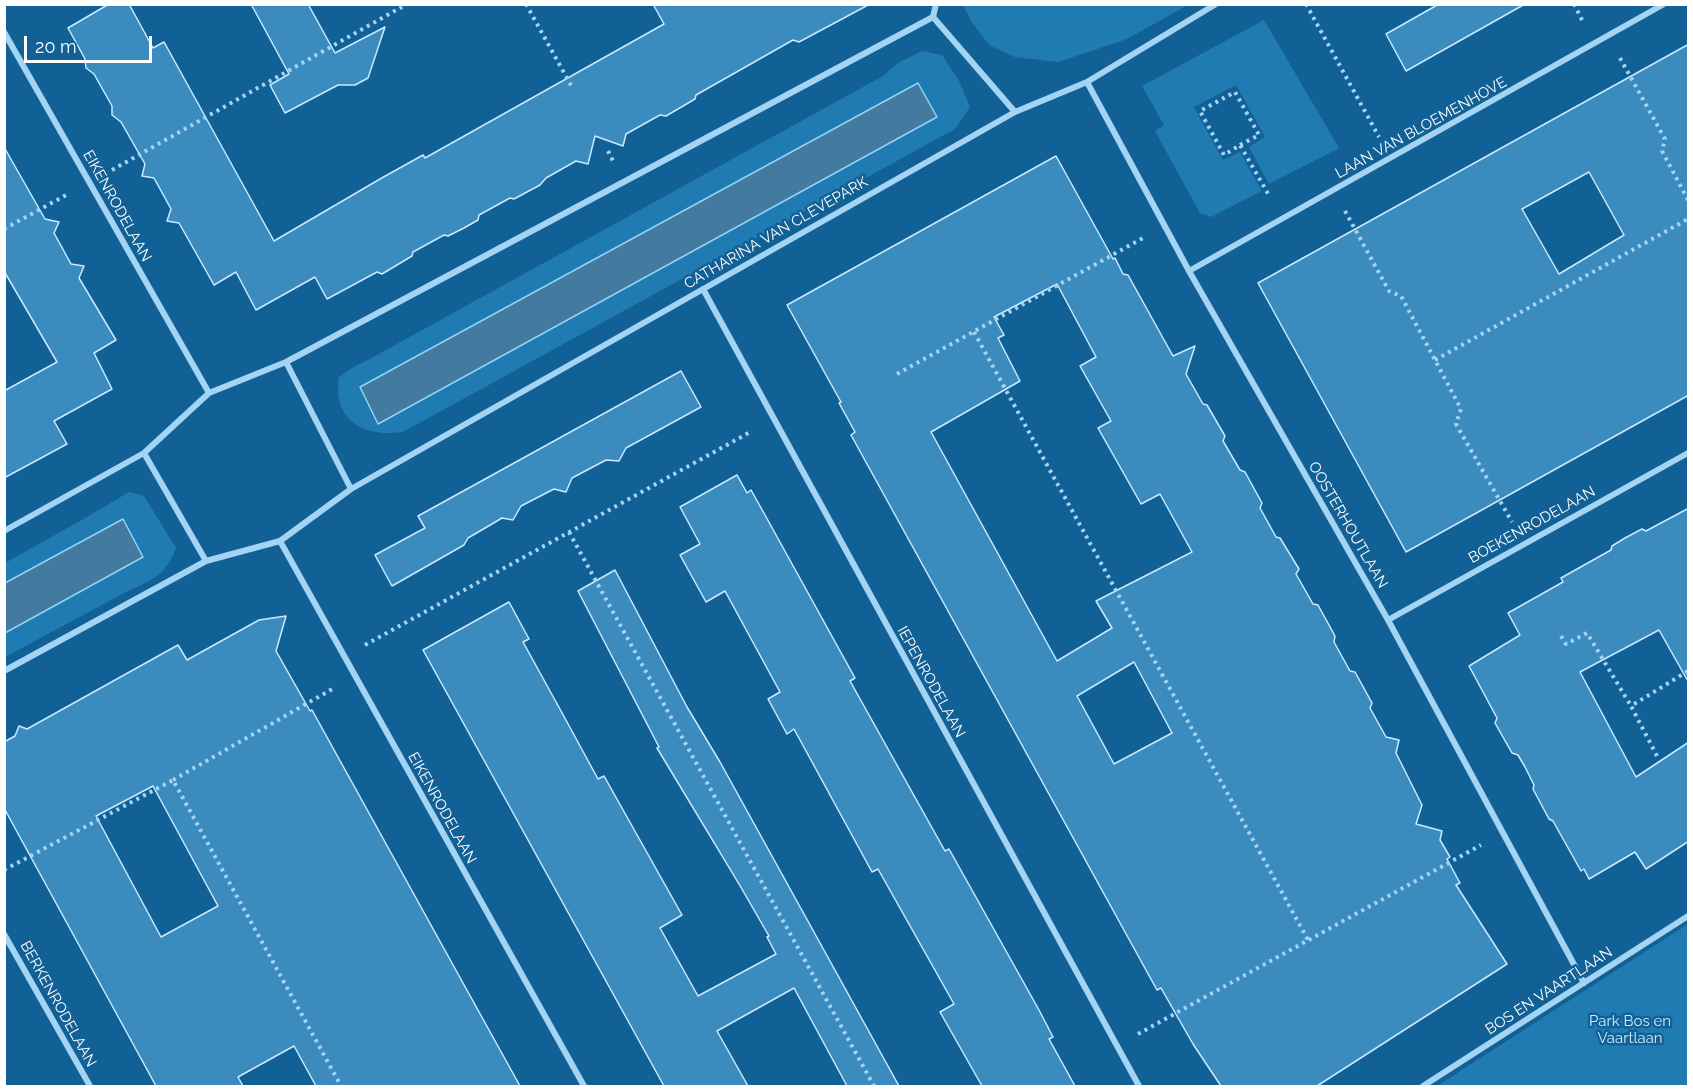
<!DOCTYPE html>
<html>
<head>
<meta charset="utf-8">
<style>
  body { margin:0 }
  #map { position:relative; width:1693px; height:1091px; overflow:hidden; background:#126196; font-family:Raleway,sans-serif }
  canvas { display:block }
  .frame { position:absolute; inset:0; border:6px solid #fff; pointer-events:none }
  .scale { position:absolute; left:24px; top:36px; width:128px; height:27px; box-sizing:border-box; border:3px solid #fff; border-top:0; padding-left:8px; font-size:18px; line-height:21px; white-space:nowrap; color:#fff; -webkit-text-stroke:4px #126196; paint-order:stroke }
</style>
</head>
<body>
<div id="map">
<canvas width="1693" height="1091"></canvas>
<div class="frame"></div>
<div class="scale">20 m</div>
</div>
<script>
const ctx = document.querySelector('canvas').getContext('2d');
ctx.lineJoin = 'round';
function fillPath(path, color) {
  ctx.fillStyle = color;
  ctx.fill(path, 'evenodd');
}
function stroke(path, color, width, dash) {
  ctx.strokeStyle = color;
  ctx.lineWidth = width;
  ctx.lineCap = dash ? 'butt' : 'round';
  ctx.setLineDash(dash || []);
  ctx.stroke(path);
}
function write(font, color, halo, rows, align = 'center') {
  ctx.font = font + ' Raleway,sans-serif';
  ctx.lineWidth = 5;
  ctx.setLineDash([]);
  ctx.textBaseline = 'middle';
  ctx.strokeStyle = halo;
  ctx.fillStyle = color;
  for (const [text, x, y, turn = 0] of rows) {
    ctx.save();
    ctx.translate(x, y);
    ctx.rotate((+turn || 0) * Math.PI / 180);
    ctx.textAlign = isNaN(turn) ? turn : align;
    if (halo) ctx.strokeText(text, 0, 0);
    ctx.fillText(text, 0, 0);
    ctx.restore();
  }
}
fillPath(new Path2D(`
  M 963,5 L 963,4 L 1188,5 L 1127,39 L 1058,62 L 1015,57 L 989,45 L 971,21 Z
  M 1264,20 L 1339,148 L 1269,184 L 1249,147 L 1265,137 L 1236,85 L 1194,107 L 1223,160 L 1240,152 L 1262,191 L 1211,217 L 1200,213 L 1155,131 L 1164,125 L 1142,86 Z
  M 922,51 L 942,55 L 959,81 L 970,107 L 955,129 L 403,432 C 364,438 332,420 339,377 L 355,366 L 366,361 L 883,76 L 898,63 ZM 917,84 L 937,117 L 379,424 L 360,388 Z
  M 129,492 L 144,496 L 176,548 C 167,573 154,580 130,590 L 5,657 L 5,633 L 142,557 L 122,519 L 5,583 L 5,563 L 87,517 Z
  M 1688,924 L 1688,1086 L 1437,1086 Z`), '#217bb3');
const water = new Path2D(`
  M 918,83 L 937,117 L 378,424 L 360,387 Z
  M 123,519 L 143,557 L 5,633 L 5,583 Z`);
fillPath(water, '#437ba0');
stroke(water, '#94d2f6', 1.5);
const building = new Path2D(`
  M 109,4 L 129,4 L 153,48 L 164,42 L 274,241 L 380,179 L 423,155 L 425,158 L 664,24 L 653,4 L 870,4 L 799,42 L 793,40 L 696,95 L 695,99 L 666,116 L 660,115 L 626,134 L 623,146 L 595,136 L 588,164 L 576,161 L 546,178 L 540,185 L 514,199 L 510,198 L 479,215 L 478,220 L 464,228 L 448,236 L 444,235 L 413,252 L 412,256 L 382,274 L 377,272 L 327,299 L 315,277 L 256,310 L 236,272 L 214,285 L 179,223 L 167,221 L 171,209 L 154,178 L 142,176 L 145,164 L 121,122 L 112,115 L 112,106 L 94,74 L 86,68 L 85,59 L 68,28 Z
  M 251,4 L 308,4 L 335,53 L 385,27 L 368,78 L 355,85 L 338,85 L 285,113 L 270,85 L 289,74 Z
  M 1439,4 L 1525,4 L 1406,71 L 1386,34 Z
  M 1689,44 L 1689,395 L 1406,552 L 1258,283 ZM 1589,172 L 1624,235 L 1559,274 L 1522,209 Z
  M 4,147 L 45,219 L 59,222 L 54,233 L 71,264 L 84,266 L 79,278 L 116,340 L 94,353 L 112,389 L 54,421 L 67,444 L 4,478 L 4,391 L 57,362 L 4,271 Z
  M 1056,156 L 1113,259 L 1115,258 L 1123,274 L 1128,275 L 1173,356 L 1195,346 L 1186,374 L 1203,404 L 1207,405 L 1225,436 L 1223,441 L 1240,470 L 1245,472 L 1262,503 L 1260,508 L 1276,537 L 1280,538 L 1299,569 L 1296,574 L 1313,604 L 1318,605 L 1335,636 L 1334,642 L 1350,671 L 1355,672 L 1372,703 L 1370,708 L 1386,737 L 1399,740 L 1396,753 L 1422,805 L 1416,824 L 1442,831 L 1440,840 L 1450,857 L 1447,859 L 1460,883 L 1456,885 L 1507,964 L 1317,1086 L 1221,1086 L 1193,1044 L 1161,988 L 1157,990 L 851,435 L 855,432 L 839,403 L 841,402 L 787,305 ZM 1057,284 L 1096,357 L 1080,366 L 1111,421 L 1098,428 L 1141,504 L 1160,494 L 1192,552 L 1096,601 L 1112,628 L 1057,661 L 931,432 L 1020,381 L 998,338 L 1004,335 L 994,317 ZM 1134,662 L 1172,733 L 1114,764 L 1077,696 Z
  M 681,371 L 701,407 L 626,448 L 619,461 L 606,460 L 572,478 L 566,492 L 554,489 L 521,506 L 513,520 L 502,518 L 492,524 L 468,538 L 464,545 L 392,586 L 375,555 L 425,528 L 418,516 Z
  M 737,475 L 747,493 L 751,490 L 765,515 L 855,678 L 850,681 L 945,851 L 949,849 L 1039,1010 L 1053,1037 L 1049,1039 L 1075,1086 L 982,1086 L 940,1012 L 954,1004 L 878,869 L 872,872 L 794,729 L 787,734 L 768,699 L 780,692 L 725,591 L 706,602 L 680,555 L 700,544 L 680,507 Z
  M 1689,508 L 1689,683 L 1659,630 L 1580,672 L 1636,777 L 1689,742 L 1689,841 L 1646,869 L 1635,852 L 1589,879 L 1584,869 L 1581,871 L 1553,821 L 1549,819 L 1533,789 L 1534,785 L 1525,767 L 1518,755 L 1512,753 L 1495,723 L 1497,718 L 1469,666 L 1520,635 L 1508,613 L 1563,582 L 1561,578 L 1611,550 L 1612,546 L 1625,538 L 1642,529 L 1646,531 Z
  M 615,570 L 687,707 L 720,762 L 899,1086 L 847,1086 L 794,988 L 717,1031 L 748,1086 L 664,1086 L 423,650 L 509,602 L 529,639 L 523,642 L 561,711 L 598,779 L 604,776 L 682,915 L 660,928 L 698,996 L 776,954 L 767,937 L 769,936 L 739,884 L 657,748 L 659,747 L 578,591 Z
  M 286,616 L 276,651 L 310,711 L 312,710 L 333,748 L 520,1086 L 316,1086 L 294,1046 L 238,1077 L 243,1086 L 156,1086 L 4,808 L 4,742 L 15,736 L 19,726 L 27,729 L 178,645 L 187,660 L 259,620 ZM 153,786 L 218,906 L 161,937 L 96,816 Z`);
fillPath(building, '#3b8bbe');
stroke(building, '#caeafd', 1.5);
stroke(new Path2D(`
  M 526,4 L 573,89
  M 1306,4 L 1379,137
  M 1574,4 L 1583,22
  M 1620,58 L 1665,139 L 1662,151 L 1688,200
  M 1240,145 L 1259,135 L 1235,92 L 1200,111 L 1224,155 L 1240,145 L 1270,197
  M 608,151 L 613,161
  M 112,170 L 407,4
  M 1345,211 L 1389,291 L 1401,296 L 1461,409 L 1456,424 L 1512,522
  M 4,229 L 68,194
  M 974,332 L 1308,940
  M 1435,360 L 1688,219
  M 897,374 L 1143,238
  M 569,532 L 874,1086
  M 1561,636 L 1566,644 L 1587,633 L 1631,706
  M 365,645 L 752,431
  M 1657,756 L 1631,706 L 1688,671
  M 173,780 L 334,688
  M 4,870 L 173,780 L 341,1086
  M 1138,1034 L 1481,845`), '#a3d4f3', 4, [3, 4.5]);
stroke(new Path2D(`
  M 933,17 L 1015,112
  M 4,32 L 209,393
  M 1087,82 L 1189,271 L 1388,620 L 1584,983
  M 1189,271 L 1664,4
  M 703,289 L 1139,1086
  M 286,362 L 933,17 L 936,4
  M 286,362 L 351,489 L 280,541 L 206,561 L 144,453 L 209,393 Z
  M 351,489 L 1015,112 L 1087,82 L 1216,4
  M 4,531 L 144,453
  M 280,541 L 584,1086
  M 1388,620 L 1688,453
  M 4,671 L 206,561
  M 4,934 L 90,1086
  M 1423,1086 L 1688,916`), '#a3d4f3', 6);
write('15px', '#fff', '#126196', [
  ["LAAN VAN BLOEMENHOVE",1421,128,-29],
  ["EIKENRODELAAN",117,206,61],
  ["CATHARINA VAN CLEVEPARK",776,233,-30],
  ["OOSTERHOUTLAAN",1348,525,60],
  ["BOEKENRODELAAN",1532,525,-29],
  ["IEPENRODELAAN",931,682,61],
  ["EIKENRODELAAN",442,808,61],
  ["BOS EN VAARTLAAN",1549,991,-33],
  ["BERKENRODELAAN",58,1004,61]
]);
write('15px', '#caeafd', '#126196', [
  ["Park Bos en",1630,1021],
  ["Vaartlaan",1630,1038]
]);
</script>
</body>
</html>
